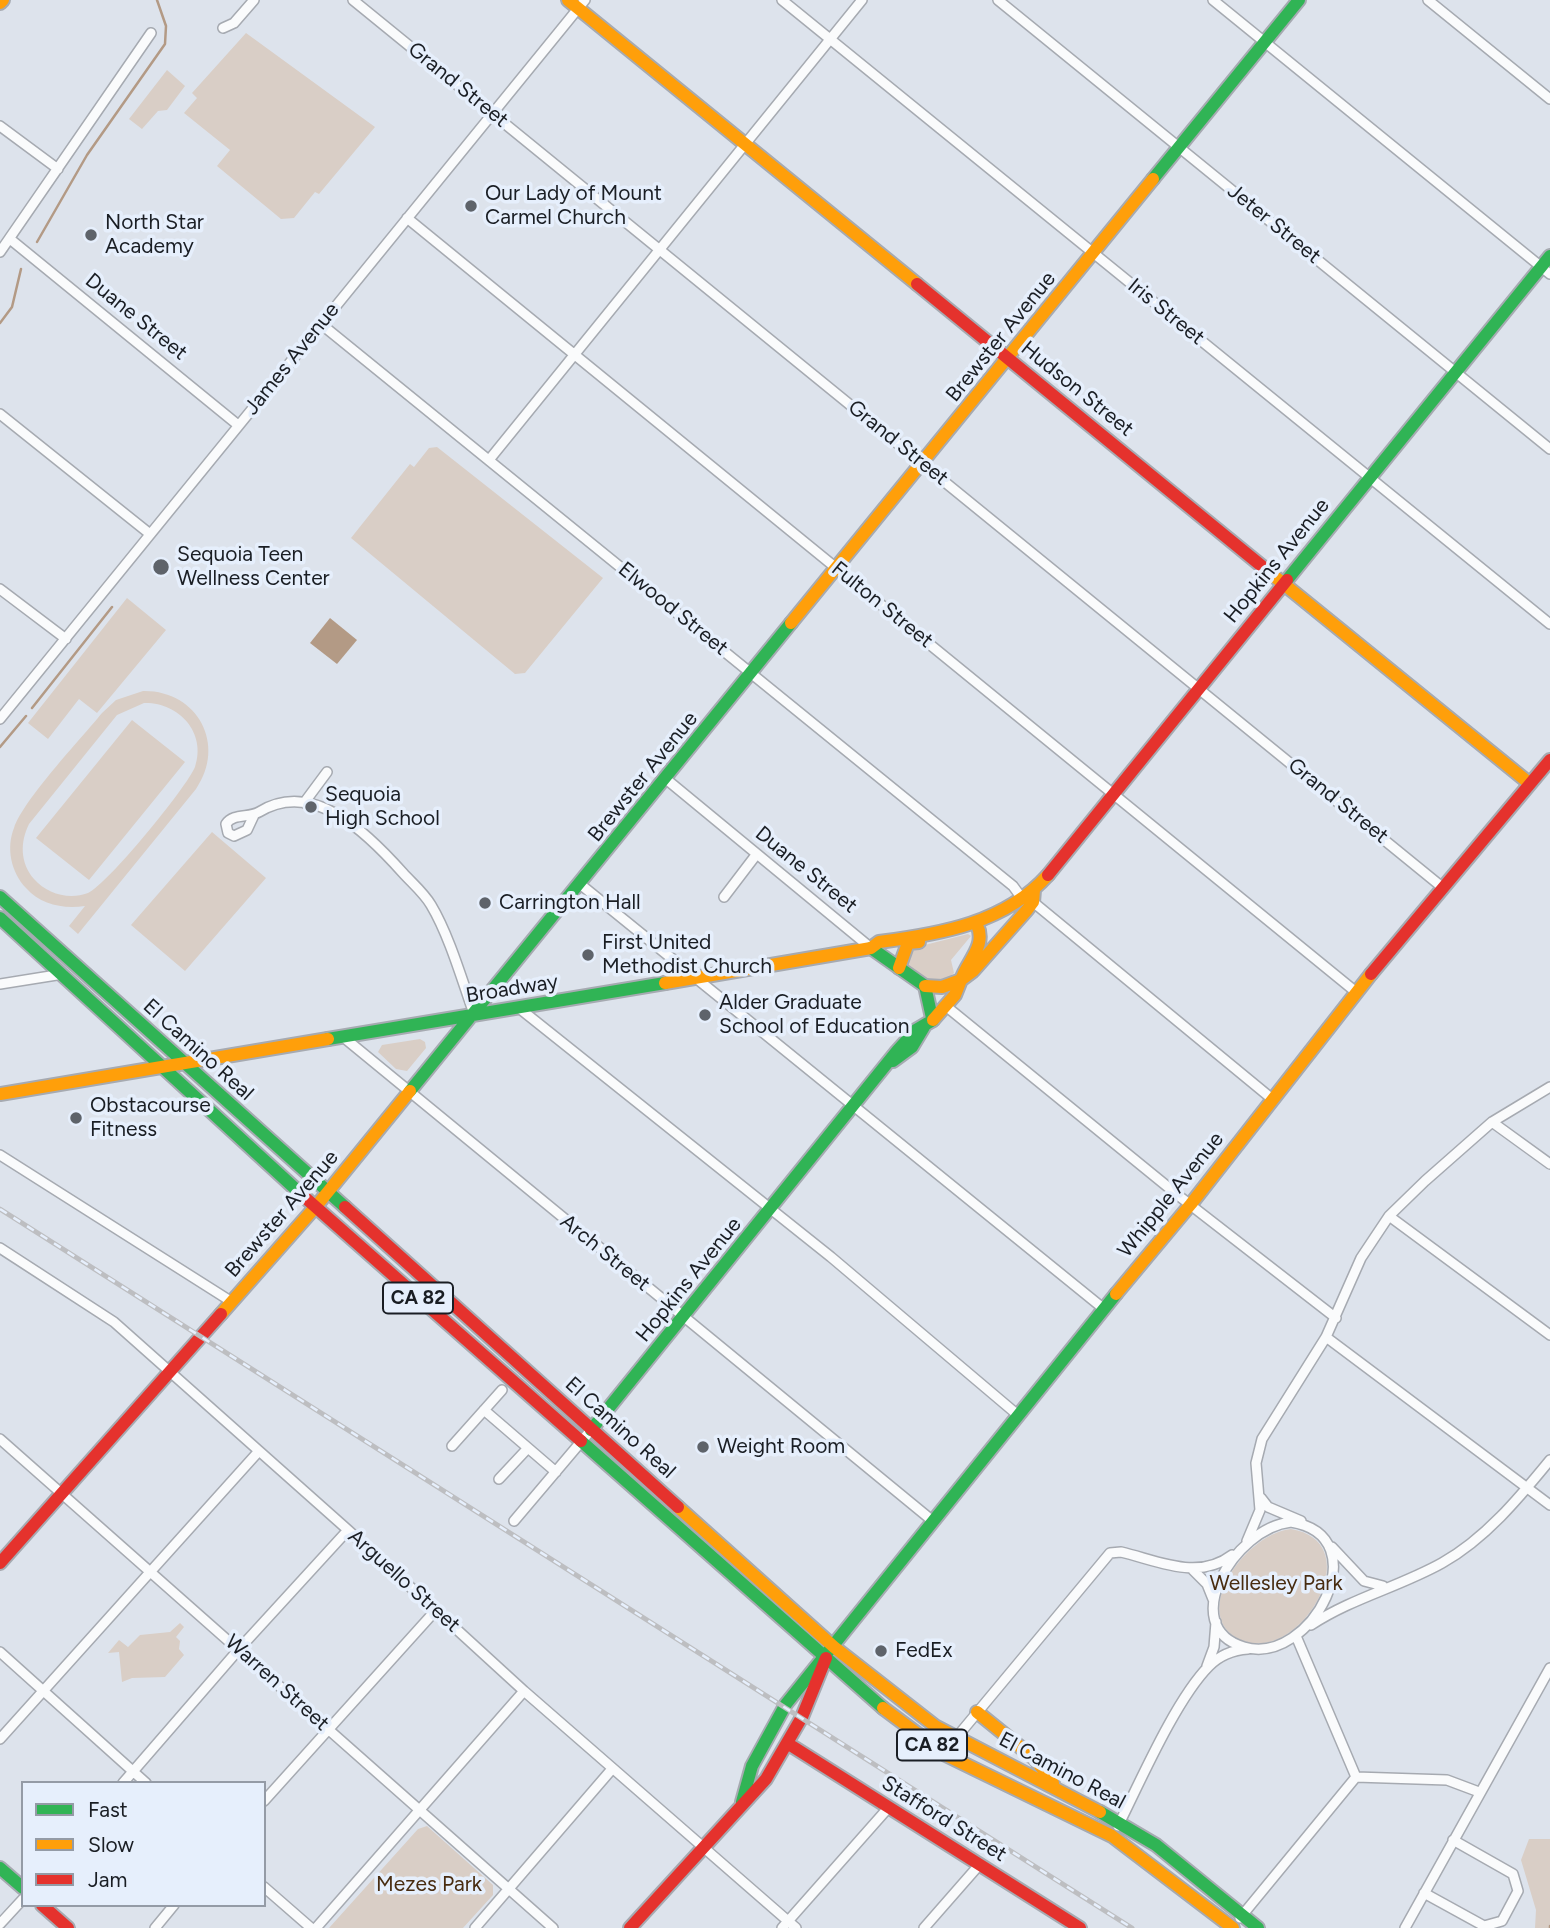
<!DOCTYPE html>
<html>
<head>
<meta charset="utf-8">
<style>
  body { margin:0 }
  #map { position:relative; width:1550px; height:1928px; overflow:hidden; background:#dde3ec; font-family:Figtree,sans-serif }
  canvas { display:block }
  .legend { position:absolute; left:21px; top:1781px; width:245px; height:126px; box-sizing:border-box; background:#e6effc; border:2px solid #949ba6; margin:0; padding:9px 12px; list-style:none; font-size:21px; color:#1a1e24 }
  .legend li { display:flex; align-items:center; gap:14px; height:35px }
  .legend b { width:35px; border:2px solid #949ba6 }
</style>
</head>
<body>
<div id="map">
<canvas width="1550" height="1928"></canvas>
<ul class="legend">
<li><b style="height:9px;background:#30b455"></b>Fast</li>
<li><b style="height:9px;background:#ff9f0a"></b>Slow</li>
<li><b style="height:9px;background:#e5322d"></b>Jam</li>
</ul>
</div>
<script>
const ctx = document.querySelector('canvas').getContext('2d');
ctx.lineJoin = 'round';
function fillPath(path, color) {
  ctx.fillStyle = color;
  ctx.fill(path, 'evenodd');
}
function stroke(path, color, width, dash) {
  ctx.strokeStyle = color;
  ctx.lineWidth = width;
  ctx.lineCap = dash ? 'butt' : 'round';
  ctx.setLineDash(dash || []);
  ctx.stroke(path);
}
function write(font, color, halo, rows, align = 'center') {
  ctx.font = font + ' Figtree,sans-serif';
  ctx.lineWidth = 7;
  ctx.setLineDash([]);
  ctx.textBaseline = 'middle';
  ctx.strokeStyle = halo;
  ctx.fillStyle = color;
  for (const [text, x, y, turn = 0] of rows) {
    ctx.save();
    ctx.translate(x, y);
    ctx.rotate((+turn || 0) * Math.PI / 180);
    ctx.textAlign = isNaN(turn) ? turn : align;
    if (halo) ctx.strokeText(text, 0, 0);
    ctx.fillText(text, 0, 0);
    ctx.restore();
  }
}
fillPath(new Path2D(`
  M 246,33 L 375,127 L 319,194 L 315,192 L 294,218 L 281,219 L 217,166 L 230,150 L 184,113 L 197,98 L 192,93 Z
  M 167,70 L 185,86 L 167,110 L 158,111 L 142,129 L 129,119 Z
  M 437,447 L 603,578 L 525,673 L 515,674 L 351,538 L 410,464 L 414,467 L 429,448 Z
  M 127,598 L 166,630 L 97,713 L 79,699 L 48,739 L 28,723 Z
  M 143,691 C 197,690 227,744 196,789 L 78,934 L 69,926 L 85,906 C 63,909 41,905 26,888 C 11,872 6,848 14,828 C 24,799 80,740 102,713 L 116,700 ZM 144,703 C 178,702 207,732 195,767 C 187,787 107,885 88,893 C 69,900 47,894 34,879 C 20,863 20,842 29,824 L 117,715 Z
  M 132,720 L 185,762 L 89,880 L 36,838 Z
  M 212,832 L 266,878 L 185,971 L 131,925 Z
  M 968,934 L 971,936 L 951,960 L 954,973 L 945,981 L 932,983 L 907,965 L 907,954 L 913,948 Z
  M 420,1039 L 425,1042 L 426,1048 L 407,1071 L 396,1069 L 378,1052 L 382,1045 Z
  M 1291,1529 C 1369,1542 1304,1658 1247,1642 C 1185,1624 1240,1535 1291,1529 Z
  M 180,1623 L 184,1627 L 176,1637 L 180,1641 L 179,1649 L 184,1655 L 165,1677 L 132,1678 L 122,1682 L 119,1652 L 108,1653 L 119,1640 L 128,1647 L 140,1635 L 170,1632 Z
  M 427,1826 L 493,1885 L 493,1895 L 463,1928 L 329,1928 L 418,1829 Z
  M 1529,1839 L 1550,1839 L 1550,1928 L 1535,1928 L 1536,1910 L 1521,1860 Z`), '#d9cec6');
fillPath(new Path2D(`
  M 330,618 L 357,640 L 337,664 L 310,643 Z`), '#b39a85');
stroke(new Path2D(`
  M 37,242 L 87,155 L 165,44 L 166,26 L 157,0
  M 0,323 L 12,307 L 21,269
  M 32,708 L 112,607
  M 0,747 L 26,716
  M 1550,1928 L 1550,1926`), '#b39a85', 2.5);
const street = new Path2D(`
  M 353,0 L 1442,887
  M 782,0 L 1550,624
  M 998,0 L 1550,449
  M 1213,0 L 1550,274
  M 1428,0 L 1550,99
  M 223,28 L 234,23 L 254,0
  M 0,126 L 58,169
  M 407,218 L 1356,992
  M 10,239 L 238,425
  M 0,252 L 151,33
  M 321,324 L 1013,886 L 1021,897
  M 0,414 L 150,534
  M 489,460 L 862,0
  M 0,589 L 66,639
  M 0,719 L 585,0
  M 666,779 L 871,948
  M 304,803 L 327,772
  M 254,815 L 247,830 L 234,836 L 228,833 L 226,824 C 233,813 249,818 259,812 C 314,778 369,835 403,873 C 412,883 424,893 431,905 C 449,935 462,980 474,1014
  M 580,884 L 1104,1309
  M 724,897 L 756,855
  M 1033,902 L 1271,1098
  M 0,984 L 63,974
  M 947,1007 L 1179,1196 L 1336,1318
  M 519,1008 L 831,1257 L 1019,1416
  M 342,1036 L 934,1522
  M 1492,1122 L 1550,1164
  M 0,1155 L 232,1302
  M 1389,1216 L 1550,1335
  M 0,1248 L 114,1322 L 348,1530 L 524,1691 L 796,1928
  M 1326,1337 L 1550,1505
  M 484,1410 L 556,1472
  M 0,1439 L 553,1928
  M 452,1446 L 502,1390
  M 499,1479 L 528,1448
  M 1261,1498 L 1268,1507 L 1301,1521
  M 514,1521 L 591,1430
  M 1291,1522 C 1380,1536 1311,1667 1244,1647 C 1176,1627 1234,1528 1291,1522 Z
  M 1247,1541 L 1260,1510 L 1256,1463 L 1262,1439 L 1326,1337 L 1361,1258 L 1389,1216 L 1425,1181 L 1492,1122 L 1550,1087
  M 1332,1547 L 1364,1581 L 1383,1586
  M 1193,1570 L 1207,1584 L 1213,1599
  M 1311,1625 C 1352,1598 1399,1587 1442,1563 C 1485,1539 1519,1498 1550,1460
  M 1296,1636 L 1356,1777 L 1447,1780 L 1479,1792
  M 0,1652 L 146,1783
  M 1207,1666 L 1214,1647 L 1216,1622
  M 956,1738 L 1110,1553 L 1121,1552 C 1159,1561 1198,1581 1232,1555
  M 0,1739 L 259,1451
  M 123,1783 L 240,1648 L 348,1530
  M 264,1801 L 436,1610
  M 1118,1826 C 1140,1782 1176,1699 1209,1666 C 1219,1656 1233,1650 1248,1649
  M 264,1887 L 311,1928
  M 1424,1893 L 1484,1926 L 1502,1921 L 1518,1891 L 1513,1874 L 1453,1840
  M 1240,1918 L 1356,1777
  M 0,1924 L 23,1899
  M 155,1928 L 174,1905
  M 316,1928 L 524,1691
  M 475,1928 L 612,1769
  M 782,1928 L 889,1807
  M 924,1928 L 980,1864
  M 1405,1928 L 1550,1668`);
const fast = new Path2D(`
  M 1153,179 L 1299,0
  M 1287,580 L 1550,256
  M 0,897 L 345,1207
  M 0,918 L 301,1194
  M 871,948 L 925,986 L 932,1018
  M 328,1039 L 665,983
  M 893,1061 L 912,1047 L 924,1027
  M 410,1091 L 791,623
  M 591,1430 L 897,1051 L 916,1030 L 933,1020
  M 581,1441 L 883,1708
  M 742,1802 L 752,1766 L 786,1704 L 1116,1294
  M 1100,1812 L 1156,1845 L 1258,1928
  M 0,1868 L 23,1888`);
const slow = new Path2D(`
  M 568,0 L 917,284
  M 0,3 L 3,0
  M 1269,572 L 1529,783
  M 791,623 L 1153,179
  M 899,968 L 908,943 L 919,942
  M 665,983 L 871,948 L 879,942 C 941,934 1005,923 1048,875
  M 925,986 L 942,987 L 961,980 C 967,961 987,946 977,925
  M 933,1020 L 955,995 L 961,980 L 973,971 L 1027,910 L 1033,902 L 1034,890
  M 0,1094 L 328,1039
  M 1116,1294 L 1191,1204 L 1371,974
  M 221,1314 L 318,1204 L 410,1091
  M 678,1507 L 834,1647 L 935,1726 L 1100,1812
  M 883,1708 L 946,1755 L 1112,1836 L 1233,1928
  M 977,1712 L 1035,1759 L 1053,1783`);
const jam = new Path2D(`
  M 917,284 L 1269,572
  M 1048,875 L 1287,580
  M 1371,974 L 1550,760
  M 301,1194 L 581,1441
  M 345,1207 L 678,1507
  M 0,1563 L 221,1314
  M 787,1743 L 1080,1928
  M 42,1905 L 68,1928
  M 630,1928 L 766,1779 L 802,1717 L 826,1658`);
stroke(street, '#a6aab1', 12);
stroke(fast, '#a6aab1', 16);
stroke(slow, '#a6aab1', 16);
stroke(jam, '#a6aab1', 16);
stroke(street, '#fafbfc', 9);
stroke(fast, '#30b455', 12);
stroke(slow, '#ff9f0a', 12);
stroke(jam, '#e5322d', 12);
const rail = new Path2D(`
  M 0,1209 L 1132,1928`);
stroke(rail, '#bdbec1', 5);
stroke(rail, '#e6effc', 2.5, [8]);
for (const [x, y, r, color] of [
  [471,206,7,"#5e636a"],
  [91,235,7,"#5e636a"],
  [161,567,9,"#5e636a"],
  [311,807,7,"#5e636a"],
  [485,903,7,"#5e636a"],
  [588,955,7,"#5e636a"],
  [705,1015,7,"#5e636a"],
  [76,1118,7,"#5e636a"],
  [703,1447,7,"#5e636a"],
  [881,1651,7,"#5e636a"]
]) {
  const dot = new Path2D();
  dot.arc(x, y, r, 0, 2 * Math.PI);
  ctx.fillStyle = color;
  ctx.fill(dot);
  stroke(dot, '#e6effc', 2.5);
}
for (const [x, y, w] of [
  [418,1298,70],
  [932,1745,70]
]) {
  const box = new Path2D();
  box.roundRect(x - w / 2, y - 15.5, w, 31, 5);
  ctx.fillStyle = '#e6effc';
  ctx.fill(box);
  stroke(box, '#1a1e24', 2);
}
write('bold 19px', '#1a1e24', null, [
  ["CA 82",418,1298],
  ["CA 82",932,1745]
]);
write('21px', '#1a1e24', '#e6effc', [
  ["Grand Street",458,85,39],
  ["Jeter Street",1274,224,39],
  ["Iris Street",1166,312,39],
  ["Duane Street",136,317,39],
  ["Brewster Avenue",1001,337,-51],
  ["James Avenue",292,359,-51],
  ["Hudson Street",1077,389,39],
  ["Grand Street",898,443,39],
  ["Hopkins Avenue",1277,561,-51],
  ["Fulton Street",882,605,39],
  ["Elwood Street",673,609,39],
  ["Brewster Avenue",643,777,-51],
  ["Grand Street",1338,801,39],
  ["Duane Street",806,870,39],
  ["Broadway",512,989,-9],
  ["El Camino Real",198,1050,42],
  ["Whipple Avenue",1171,1195,-51],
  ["Brewster Avenue",282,1214,-49],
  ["Arch Street",605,1253,39],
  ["Hopkins Avenue",689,1280,-51],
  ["El Camino Real",620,1428,42],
  ["Arguello Street",404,1581,42],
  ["Warren Street",277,1683,42],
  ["El Camino Real",1062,1771,28],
  ["Stafford Street",944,1819,32]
]);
write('21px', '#1a1e24', '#e6effc', [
  ["Our Lady of Mount",485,194],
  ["Carmel Church",485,218],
  ["North Star",105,223],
  ["Academy",105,247],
  ["Sequoia Teen",177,555],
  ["Wellness Center",177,579],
  ["Sequoia",325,795],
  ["High School",325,819],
  ["Carrington Hall",499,903],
  ["First United",602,943],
  ["Methodist Church",602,967],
  ["Alder Graduate",719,1003],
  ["School of Education",719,1027],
  ["Obstacourse",90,1106],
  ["Fitness",90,1130],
  ["Weight Room",717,1447],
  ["FedEx",895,1651]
], 'left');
write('21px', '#482c10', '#e6effc', [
  ["Wellesley Park",1276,1584],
  ["Mezes Park",429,1885]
]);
</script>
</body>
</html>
